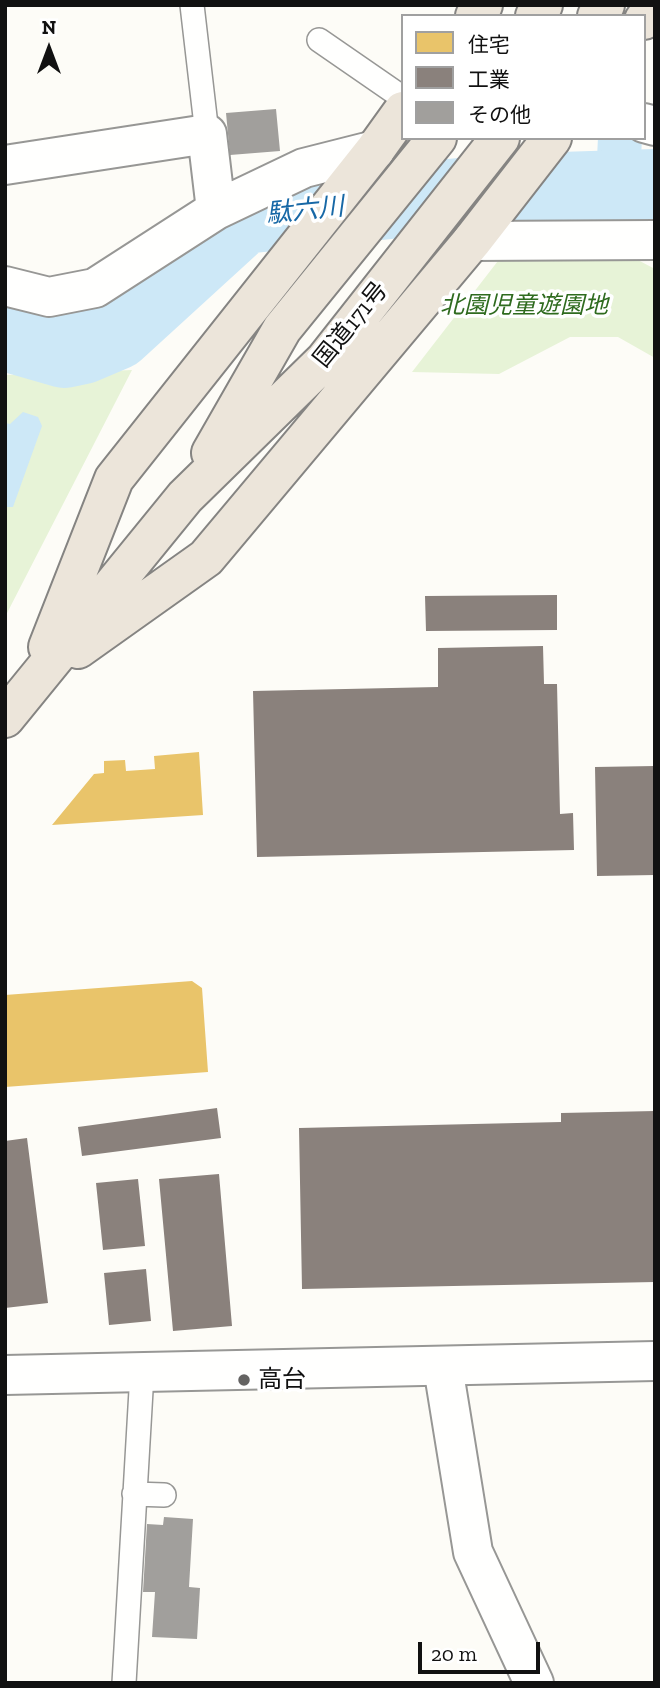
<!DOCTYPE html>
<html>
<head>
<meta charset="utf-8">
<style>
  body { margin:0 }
  #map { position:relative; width:660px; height:1688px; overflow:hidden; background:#fdfcf7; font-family:"Zilla Slab","Noto Sans JP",serif }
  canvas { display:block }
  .frame { position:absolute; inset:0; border:7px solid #111; pointer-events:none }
  .legend { position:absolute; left:401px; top:14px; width:245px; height:126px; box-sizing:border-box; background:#fff; border:2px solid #a0a0a0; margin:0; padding:9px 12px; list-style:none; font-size:21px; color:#111 }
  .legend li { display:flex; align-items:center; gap:14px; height:35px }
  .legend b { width:35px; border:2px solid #a0a0a0 }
  .north { position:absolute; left:14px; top:14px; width:70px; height:70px; -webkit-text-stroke:5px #fff; paint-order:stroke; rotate:0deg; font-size:19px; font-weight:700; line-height:28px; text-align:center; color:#111 }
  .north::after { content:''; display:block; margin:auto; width:24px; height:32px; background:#111; clip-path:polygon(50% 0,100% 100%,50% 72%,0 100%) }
  .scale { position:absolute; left:418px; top:1642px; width:122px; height:32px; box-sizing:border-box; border:4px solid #111; border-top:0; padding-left:9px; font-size:21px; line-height:24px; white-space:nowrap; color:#111; -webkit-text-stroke:5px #fff; paint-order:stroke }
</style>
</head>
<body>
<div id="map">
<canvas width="660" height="1688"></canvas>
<div class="frame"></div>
<ul class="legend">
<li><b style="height:19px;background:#e9c46a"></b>住宅</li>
<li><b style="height:19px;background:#8a817c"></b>工業</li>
<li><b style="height:19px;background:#a19f9c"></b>その他</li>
</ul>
<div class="north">N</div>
<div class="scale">20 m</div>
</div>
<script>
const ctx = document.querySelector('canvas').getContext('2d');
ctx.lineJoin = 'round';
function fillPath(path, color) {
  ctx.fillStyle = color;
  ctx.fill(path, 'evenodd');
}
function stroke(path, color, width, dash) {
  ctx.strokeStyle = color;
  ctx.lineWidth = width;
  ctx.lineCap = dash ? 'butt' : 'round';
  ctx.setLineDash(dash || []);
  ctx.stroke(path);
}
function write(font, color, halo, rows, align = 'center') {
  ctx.font = font + ' "Zilla Slab","Noto Sans JP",serif';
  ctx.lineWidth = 7;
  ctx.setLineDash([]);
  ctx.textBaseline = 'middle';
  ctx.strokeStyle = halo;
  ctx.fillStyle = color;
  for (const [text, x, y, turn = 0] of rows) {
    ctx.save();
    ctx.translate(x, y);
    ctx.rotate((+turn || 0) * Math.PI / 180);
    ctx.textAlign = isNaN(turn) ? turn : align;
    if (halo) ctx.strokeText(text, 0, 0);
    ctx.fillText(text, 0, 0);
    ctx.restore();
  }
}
fillPath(new Path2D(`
  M 501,257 L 634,258 L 655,269 L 655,358 L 618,337 L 570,337 L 499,374 L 412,372 Z
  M 132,370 L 5,617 L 5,375 Z`), '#e7f3d7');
fillPath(new Path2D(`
  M 23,412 L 38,417 L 42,426 L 13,507 L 5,507 L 5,423 L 10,424 Z`), '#cde8f7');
fillPath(new Path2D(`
  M 199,752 L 203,815 L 52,825 L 94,774 L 104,773 L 104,761 L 125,760 L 126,771 L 155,769 L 154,756 Z
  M 192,981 L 202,988 L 208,1072 L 5,1087 L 5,995 Z`), '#e9c46a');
fillPath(new Path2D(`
  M 557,595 L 557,630 L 426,631 L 425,596 Z
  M 543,646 L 544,684 L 557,684 L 560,814 L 573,813 L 574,850 L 257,857 L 253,691 L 438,687 L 438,648 Z
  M 655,766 L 655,875 L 597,876 L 595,767 Z
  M 217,1108 L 221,1138 L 82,1156 L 78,1127 Z
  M 655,1111 L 655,1282 L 302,1289 L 299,1128 L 561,1122 L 561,1113 Z
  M 27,1138 L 48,1303 L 5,1308 L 5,1141 Z
  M 219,1174 L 232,1326 L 173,1331 L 159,1179 Z
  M 138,1179 L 145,1246 L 103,1250 L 96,1183 Z
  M 146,1269 L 151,1321 L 109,1325 L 104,1273 Z`), '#8a817c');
stroke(new Path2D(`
  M 620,138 L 619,158 L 633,185 L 636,217`), '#cde8f7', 44);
stroke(new Path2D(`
  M 5,334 L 64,351 L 83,347 L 116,333 L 243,217 L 498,191 L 655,186`), '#cde8f7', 74);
fillPath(new Path2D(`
  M 276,109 L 280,151 L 230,155 L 226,113 Z
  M 164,1517 L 193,1519 L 189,1587 L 200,1588 L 197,1639 L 152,1637 L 155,1592 L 143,1592 L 147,1524 L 163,1525 Z`), '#a19f9c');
const service = new Path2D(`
  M 192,5 L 207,134
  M 319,40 L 403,98
  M 134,1494 L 164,1495
  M 124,1683 L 142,1373`);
const minor = new Path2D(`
  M 644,123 L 655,126
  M 5,165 L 207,134 L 216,210
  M 472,241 L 655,240
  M 5,286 L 49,297 L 95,288 L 216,210 L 304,168 L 375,150
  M 443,1367 L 473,1552 L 534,1683`);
const tertiary = new Path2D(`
  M 5,1375 L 655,1361`);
const trunk = new Path2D(`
  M 475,16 L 483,5
  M 535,16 L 543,5
  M 597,16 L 605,5
  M 644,20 L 655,6
  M 211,453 L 282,329 L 437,138
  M 48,647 L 114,479 L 375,150 L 403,111
  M 78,649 L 206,558 L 472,241 L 552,138
  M 5,718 L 185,497 L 325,360 L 500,138`);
stroke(service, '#979795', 26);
stroke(minor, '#979795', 42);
stroke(tertiary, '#979795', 42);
stroke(trunk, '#858482', 42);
stroke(service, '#fffffe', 23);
stroke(minor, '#fffffe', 38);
stroke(tertiary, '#fffffe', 38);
stroke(trunk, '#ece5da', 38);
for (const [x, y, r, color] of [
  [244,1380,7,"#646362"]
]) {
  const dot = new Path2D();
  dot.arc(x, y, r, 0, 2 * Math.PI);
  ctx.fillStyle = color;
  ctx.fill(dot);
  stroke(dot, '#fff', 2.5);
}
write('italic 24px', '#2f6b1f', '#fff', [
  ["北園児童遊園地",524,306]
]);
write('24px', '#111', '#fff', [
  ["国道171号",351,325,-51]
]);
write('24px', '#111', '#fff', [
  ["高台",258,1380]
], 'left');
write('italic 26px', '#1768a6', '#fff', [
  ["駄六川",305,211,-6]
]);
</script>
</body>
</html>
